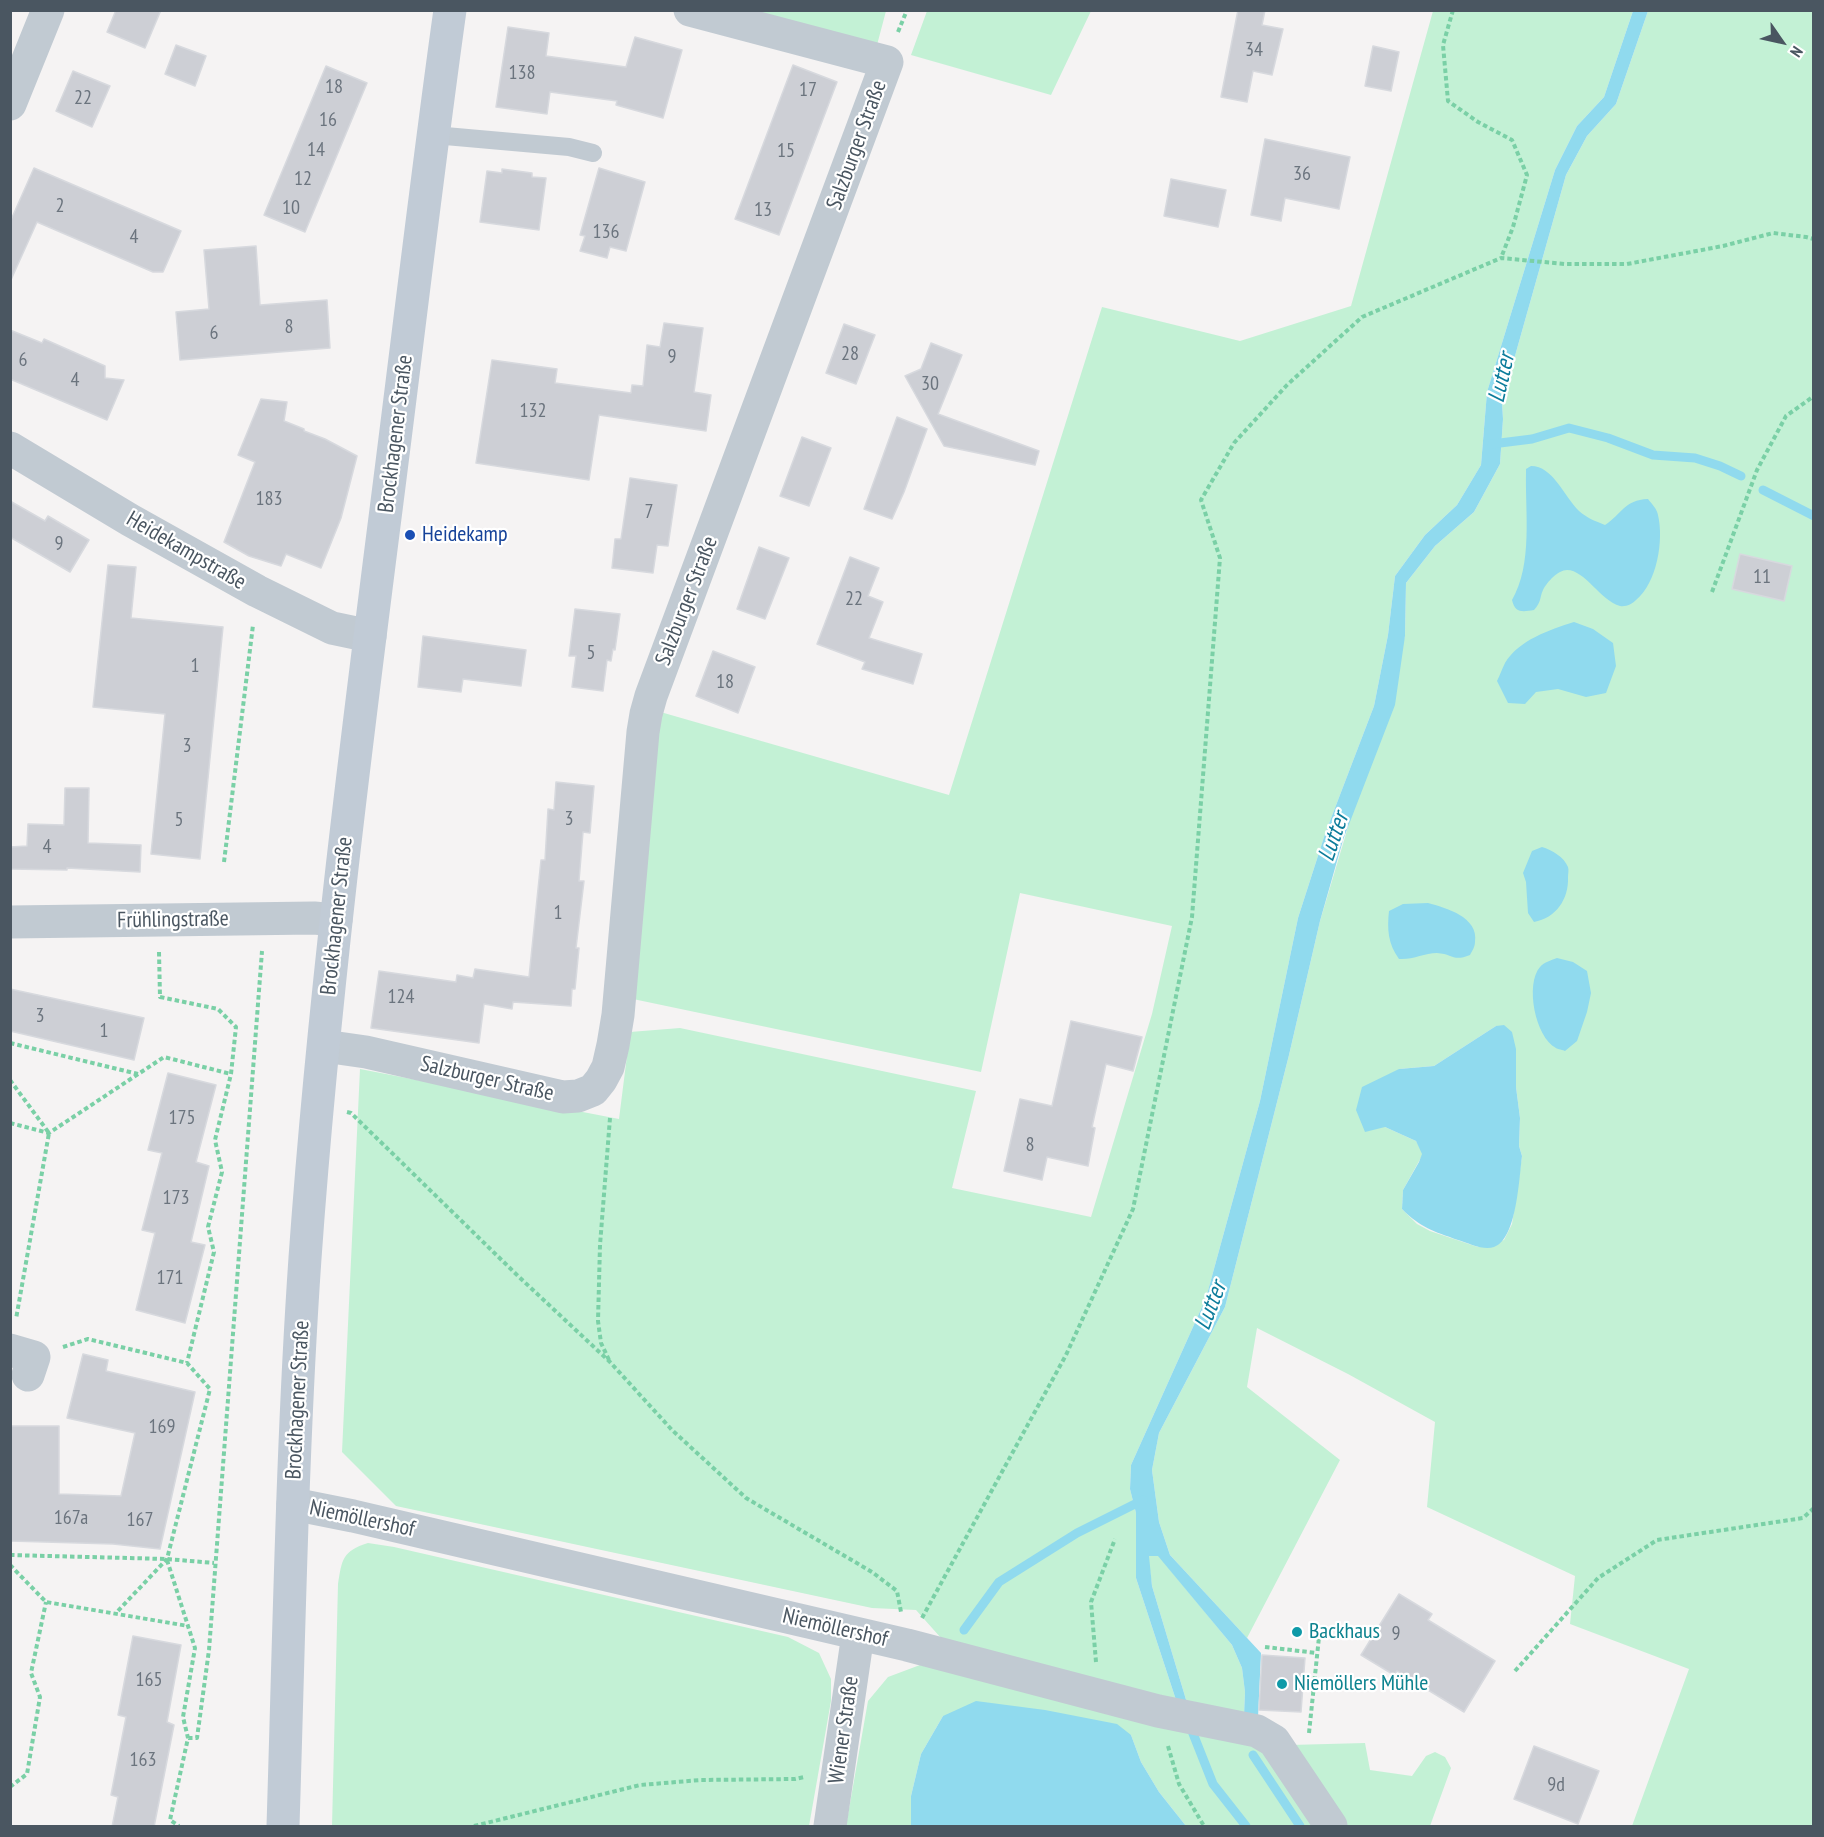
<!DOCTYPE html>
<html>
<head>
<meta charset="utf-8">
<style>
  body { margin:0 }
  #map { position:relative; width:1824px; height:1837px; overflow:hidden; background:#f5f3f3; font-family:"PT Sans Narrow",sans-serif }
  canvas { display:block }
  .frame { position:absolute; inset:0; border:12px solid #4a5661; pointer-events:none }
  .north { position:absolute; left:1752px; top:12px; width:60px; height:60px; -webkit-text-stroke:4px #fff; paint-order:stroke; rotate:124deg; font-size:16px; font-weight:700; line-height:24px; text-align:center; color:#4a5661 }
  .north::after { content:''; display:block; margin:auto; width:21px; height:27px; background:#4a5661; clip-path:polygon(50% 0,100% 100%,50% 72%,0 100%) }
</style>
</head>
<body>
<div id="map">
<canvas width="1824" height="1837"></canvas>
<div class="frame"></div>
<div class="north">N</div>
</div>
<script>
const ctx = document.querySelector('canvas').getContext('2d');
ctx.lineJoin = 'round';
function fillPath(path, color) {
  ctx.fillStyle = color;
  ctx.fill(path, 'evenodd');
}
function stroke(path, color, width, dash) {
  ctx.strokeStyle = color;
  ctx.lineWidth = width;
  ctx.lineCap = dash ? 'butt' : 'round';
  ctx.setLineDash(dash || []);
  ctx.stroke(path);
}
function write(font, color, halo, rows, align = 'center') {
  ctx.font = font + ' "PT Sans Narrow",sans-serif';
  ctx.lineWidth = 4.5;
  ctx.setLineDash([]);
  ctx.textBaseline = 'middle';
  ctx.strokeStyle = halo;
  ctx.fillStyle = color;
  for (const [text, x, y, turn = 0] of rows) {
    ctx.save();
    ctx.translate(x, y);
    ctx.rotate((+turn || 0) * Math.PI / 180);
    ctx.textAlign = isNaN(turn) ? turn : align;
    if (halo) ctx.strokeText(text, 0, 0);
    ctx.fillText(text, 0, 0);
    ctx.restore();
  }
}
fillPath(new Path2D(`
  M 751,11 L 886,11 L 877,45 Z
  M 927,11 L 927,10 L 1091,11 L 1051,95 L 911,55 Z
  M 1433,11 L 1633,11 L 1604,97 L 1577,126 L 1555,170 L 1487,392 L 1481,465 L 1457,505 L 1425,535 L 1395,576 L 1388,635 L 1374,706 L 1325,834 L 1298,918 L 1260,1101 L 1206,1298 L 1131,1465 L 1130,1489 L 1136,1513 L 1136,1578 L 1176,1700 L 941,1638 L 916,1610 L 872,1608 L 396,1506 L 342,1452 L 360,1069 L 619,1119 L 630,1032 L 680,1028 L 976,1091 L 952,1188 L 1091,1217 L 1152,1014 L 1172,926 L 1020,893 L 981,1072 L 633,999 L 657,711 L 949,795 L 1102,307 L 1240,341 L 1351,306 Z
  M 1648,11 L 1813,11 L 1813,1826 L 1632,1826 L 1689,1669 L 1570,1624 L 1575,1576 L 1427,1507 L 1435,1422 L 1348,1374 L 1257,1328 L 1247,1387 L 1340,1460 L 1247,1638 L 1170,1555 L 1159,1522 L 1152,1470 L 1159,1433 L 1225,1307 L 1289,1055 L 1320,921 L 1405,636 L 1406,583 L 1435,546 L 1474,512 L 1500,464 L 1503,419 L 1502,402 L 1566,175 L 1587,136 L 1616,104 ZM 1496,1026 L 1516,1087 L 1520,1118 L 1519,1146 L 1522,1156 L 1512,1224 L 1504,1240 L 1478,1247 L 1430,1231 L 1417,1224 L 1402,1209 L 1403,1190 L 1423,1154 L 1416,1141 L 1385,1127 L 1399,1069 L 1434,1066 Z
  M 368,1543 L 394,1547 L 788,1637 L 819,1653 L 831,1679 L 831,1701 L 809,1826 L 332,1826 L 338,1584 C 342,1560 342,1551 368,1543 Z
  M 1158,1555 L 1232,1645 L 1242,1668 L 1245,1692 L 1244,1715 L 1187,1703 L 1152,1586 L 1148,1556 Z
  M 920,1665 L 1261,1745 L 1314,1826 L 1186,1826 L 1159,1792 L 1141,1762 L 1131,1735 L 943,1716 L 921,1754 L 911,1796 L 911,1826 L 846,1826 L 868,1701 L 888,1677 Z
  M 1365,1743 L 1370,1770 L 1412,1776 L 1426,1756 L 1435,1752 L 1445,1757 L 1451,1768 L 1430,1826 L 1344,1826 L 1290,1745 Z`), '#c3f1d5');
fillPath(new Path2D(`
  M 1633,11 L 1648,11 L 1616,104 L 1587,136 L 1566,175 L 1502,402 L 1503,419 L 1500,464 L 1474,512 L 1435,546 L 1406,583 L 1405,636 L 1395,705 L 1343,840 L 1320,921 L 1289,1055 L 1225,1307 L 1159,1433 L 1152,1470 L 1159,1522 L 1170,1555 L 1261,1653 L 1258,1717 L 1244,1715 L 1245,1692 L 1242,1668 L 1232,1645 L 1158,1556 L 1149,1556 L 1152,1586 L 1187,1703 L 1176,1700 L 1136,1578 L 1136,1513 L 1130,1489 L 1131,1465 L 1206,1298 L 1260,1101 L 1298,918 L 1325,834 L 1374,706 L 1388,635 L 1395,576 L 1425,535 L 1457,505 L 1481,465 L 1487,392 L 1555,170 L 1577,126 L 1604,97 Z
  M 1531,466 C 1553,466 1564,496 1579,511 C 1587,518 1595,521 1605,525 C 1622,514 1624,500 1648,499 C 1652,504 1657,509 1658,515 C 1664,540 1657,583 1636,600 C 1632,604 1626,607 1620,606 C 1601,601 1585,570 1567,570 C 1558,570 1547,582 1543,590 C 1539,599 1542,601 1534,610 C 1522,612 1515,613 1512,600 C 1533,564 1525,512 1526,473 L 1526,469 Z
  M 1574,622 L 1593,629 L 1613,643 L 1616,666 L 1606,693 L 1586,697 L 1558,689 L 1536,692 L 1525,704 L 1508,703 L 1497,681 C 1500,675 1502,669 1505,663 C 1519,640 1549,630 1574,622 Z
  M 1542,847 C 1552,850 1564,857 1568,867 C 1569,870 1568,874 1568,877 C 1569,899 1556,918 1534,922 L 1528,913 L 1526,882 L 1523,873 L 1532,851 Z
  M 1428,903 C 1446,908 1479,917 1475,942 C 1475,947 1472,951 1470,955 C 1453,962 1453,954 1437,953 C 1424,953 1413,960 1399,959 C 1388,944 1387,929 1389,911 L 1403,904 Z
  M 1557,958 L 1573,962 L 1587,971 L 1591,993 L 1587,1012 L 1577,1041 L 1565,1051 C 1564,1050 1557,1049 1556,1048 C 1535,1037 1525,984 1540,967 C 1544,962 1552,960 1557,958 Z
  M 1504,1025 L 1512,1032 L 1516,1049 L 1516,1087 L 1520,1118 L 1519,1146 L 1522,1156 C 1519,1178 1517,1239 1494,1247 C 1484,1251 1468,1243 1458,1240 C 1433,1231 1421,1228 1402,1209 L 1403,1190 L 1419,1162 L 1422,1154 L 1416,1141 L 1385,1127 L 1365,1132 L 1356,1110 L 1362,1087 L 1399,1069 L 1434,1066 L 1496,1026 Z
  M 976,1701 L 1045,1710 L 1117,1724 L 1131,1735 L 1141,1762 L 1159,1792 L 1186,1826 L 911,1826 L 911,1796 L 921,1754 L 943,1716 Z`), '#90daee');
stroke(new Path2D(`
  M 1492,444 L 1532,439 L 1569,428 L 1608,438 L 1653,455 L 1695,458 L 1720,466 L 1741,476
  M 1763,490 L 1814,516
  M 964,1630 L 999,1582 L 1077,1533 L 1143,1500
  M 1192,1731 L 1213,1784 L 1246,1826
  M 1253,1755 L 1300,1826`), '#90daee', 9);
const building = new Path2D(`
  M 116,10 L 161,10 L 145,48 L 107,32 Z
  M 1238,10 L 1265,10 L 1262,25 L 1283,29 L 1272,75 L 1253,71 L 1247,102 L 1221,97 Z
  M 508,27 L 549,33 L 546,56 L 626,67 L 635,37 L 682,50 L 663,118 L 616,105 L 617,101 L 550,92 L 547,114 L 496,107 Z
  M 176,45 L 206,56 L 195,86 L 165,74 Z
  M 1373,46 L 1399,52 L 1391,91 L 1365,86 Z
  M 793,65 L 837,82 L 779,235 L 735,219 Z
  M 326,66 L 367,83 L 305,232 L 264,215 Z
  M 73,71 L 110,86 L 92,127 L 56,111 Z
  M 1265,139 L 1350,157 L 1339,209 L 1285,198 L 1281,221 L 1251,215 Z
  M 34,168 L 181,231 L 163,272 L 153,272 L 37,222 L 10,282 L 10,222 Z
  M 599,168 L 645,182 L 626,251 L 610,247 L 607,258 L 580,251 L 585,236 L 580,235 Z
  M 502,169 L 532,173 L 532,177 L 546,178 L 539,230 L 480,222 L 487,171 L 502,173 Z
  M 1171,179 L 1226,190 L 1218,227 L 1164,216 Z
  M 256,246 L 260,305 L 327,300 L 330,348 L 180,360 L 176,312 L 209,309 L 204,250 Z
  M 664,323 L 703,328 L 694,392 L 711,395 L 706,431 L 599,415 L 589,480 L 476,463 L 492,360 L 557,369 L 555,383 L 631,393 L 632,385 L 643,386 L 647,345 L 660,347 Z
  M 844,324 L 875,335 L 856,384 L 826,373 Z
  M 10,330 L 42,343 L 44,339 L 105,366 L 105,378 L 124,380 L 107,420 L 10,379 Z
  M 931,343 L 962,355 L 938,414 L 1039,451 L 1035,465 L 944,446 L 905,376 L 921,369 Z
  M 261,399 L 287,402 L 284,421 L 304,429 L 304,431 L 325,439 L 357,456 L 341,518 L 321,568 L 286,554 L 281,566 L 249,556 L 224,542 L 255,462 L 238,455 Z
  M 897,417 L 927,429 L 904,492 L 892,519 L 864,509 Z
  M 802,437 L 831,448 L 809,506 L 780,496 Z
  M 630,478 L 677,485 L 668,546 L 657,545 L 653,573 L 612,568 L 615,539 L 621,539 Z
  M 10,501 L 45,521 L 48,516 L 89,540 L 70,572 L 10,537 Z
  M 759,547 L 789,558 L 765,619 L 737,609 Z
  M 1740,554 L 1792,566 L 1784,601 L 1732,589 Z
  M 850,557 L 879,568 L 868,596 L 883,602 L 869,638 L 922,654 L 913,684 L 862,669 L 865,662 L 817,644 Z
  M 108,565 L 136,567 L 131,618 L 223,627 L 200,859 L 151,854 L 165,714 L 93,707 Z
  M 575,609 L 620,614 L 615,650 L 613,649 L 611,661 L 607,660 L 603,691 L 572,687 L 576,656 L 569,656 Z
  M 423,636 L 526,650 L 521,686 L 463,679 L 461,692 L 418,687 Z
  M 713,651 L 755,667 L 738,713 L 696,696 Z
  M 556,782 L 594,786 L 590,833 L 583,832 L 579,881 L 584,881 L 576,948 L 579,948 L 575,989 L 572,989 L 571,1006 L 513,1002 L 512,1009 L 484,1004 L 479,1043 L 371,1028 L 379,971 L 456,982 L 457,975 L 473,978 L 475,969 L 529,977 L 541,860 L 545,860 L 548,809 L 554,810 Z
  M 65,788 L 89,788 L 88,843 L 141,845 L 140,872 L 67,868 L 67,870 L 10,869 L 10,847 L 27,846 L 28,824 L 64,825 Z
  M 10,989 L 144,1018 L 134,1060 L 10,1031 Z
  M 1071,1021 L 1142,1037 L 1133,1071 L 1106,1064 L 1092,1127 L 1095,1128 L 1088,1166 L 1047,1157 L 1042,1180 L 1004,1171 L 1020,1099 L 1052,1106 Z
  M 168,1073 L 216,1085 L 196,1162 L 209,1166 L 191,1242 L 205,1245 L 185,1323 L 136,1310 L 155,1233 L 142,1230 L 162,1153 L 148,1150 Z
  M 83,1354 L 108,1360 L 106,1371 L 195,1392 L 160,1549 L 113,1544 L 10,1541 L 10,1426 L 59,1426 L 59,1494 L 121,1496 L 135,1433 L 67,1418 Z
  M 1399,1594 L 1432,1614 L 1428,1620 L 1495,1661 L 1464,1712 L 1397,1671 L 1394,1675 L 1361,1655 Z
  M 133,1636 L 181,1645 L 167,1722 L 174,1725 L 154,1827 L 112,1827 L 118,1797 L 111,1795 L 126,1717 L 118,1715 Z
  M 1262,1655 L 1305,1658 L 1301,1712 L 1259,1710 Z
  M 1534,1746 L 1599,1771 L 1578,1824 L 1514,1799 Z`);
fillPath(building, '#cdcfd5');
stroke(building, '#d7d9de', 1.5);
stroke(new Path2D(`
  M 1453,10 L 1443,45 L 1448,101 L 1478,122 L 1512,140 L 1527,175 L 1513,227 L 1501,258
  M 898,32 L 907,10
  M 1712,592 L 1757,470 L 1786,416 L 1814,396
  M 224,862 L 253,625
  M 159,952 L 160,997 L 218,1009 L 236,1027 L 231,1074 L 215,1140 L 222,1172 L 208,1227 L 214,1252 L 187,1363
  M 10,1043 L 138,1074
  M 10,1080 L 49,1133 L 16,1319
  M 347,1112 L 351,1113 L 518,1276 L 610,1362 L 672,1430 L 746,1498 L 872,1572 L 897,1591 L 901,1612
  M 10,1123 L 49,1133 L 164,1057 L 231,1074
  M 63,1347 L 88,1339 L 187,1363 L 210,1389 L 167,1559 L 115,1614
  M 609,1360 L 601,1343 L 598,1321 L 600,1245 L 610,1118
  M 10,1555 L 167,1559 L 214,1563
  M 167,1560 L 195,1648 L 183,1717 L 188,1738 L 170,1820 L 179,1826
  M 10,1565 L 46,1602 L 188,1626
  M 922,1618 L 1066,1355 L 1133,1209 L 1192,917 L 1220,558 L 1201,500 L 1234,443 L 1287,385 L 1362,317 L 1501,258 L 1565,264 L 1627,264 L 1723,246 L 1773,233 L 1806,237 L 1814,239
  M 1265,1647 L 1317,1653
  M 1096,1662 L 1091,1602 L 1115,1539
  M 1515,1671 L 1598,1578 L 1657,1540 L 1803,1518 L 1814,1508
  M 1309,1733 L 1319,1637
  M 188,1738 L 197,1738 L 209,1650 L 262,951
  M 1168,1746 L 1179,1784 L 1204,1826
  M 10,1787 L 27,1774 L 40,1697 L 31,1673 L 46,1602
  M 474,1826 L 640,1785 L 701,1780 L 795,1779 L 804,1777`), '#7ad0a6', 4, [4.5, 3]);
stroke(new Path2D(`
  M 434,135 L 569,147 L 593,153`), '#c1cad2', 18);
stroke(new Path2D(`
  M 10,104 L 48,10
  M 10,448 L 130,520 L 257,591 L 332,628 L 370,636
  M 10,922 L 314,918 L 336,920
  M 324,1046 L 366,1052 L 563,1097 L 578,1096 L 593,1090 L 601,1080 L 608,1067 L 613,1045 L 618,1015 L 643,732 L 646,714 L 651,696 L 887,62 L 690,10
  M 10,1350 L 34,1357 L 28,1375
  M 293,1504 L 353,1516 L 907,1645 L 1158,1711 L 1257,1731 L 1274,1741 L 1331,1826
  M 830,1826 L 858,1634`), '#c1cad2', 33);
stroke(new Path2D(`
  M 283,1826 C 289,1637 292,1447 305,1258 C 323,1005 355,753 387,502 C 408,338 427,174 450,10`), '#c1cbd6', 33);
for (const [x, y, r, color] of [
  [410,535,6,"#1a4fb4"],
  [1297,1632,6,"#0f9aa8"],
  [1282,1684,6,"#0f9aa8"]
]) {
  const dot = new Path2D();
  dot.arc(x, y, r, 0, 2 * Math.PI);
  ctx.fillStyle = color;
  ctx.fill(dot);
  stroke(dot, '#fff', 2);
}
write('20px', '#6b747e', null, [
  ["34",1254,50],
  ["138",522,73],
  ["18",334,87],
  ["17",808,90],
  ["22",83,98],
  ["16",328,120],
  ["14",316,150],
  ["15",786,151],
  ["36",1302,174],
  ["12",303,179],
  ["2",60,206],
  ["10",291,208],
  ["13",763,210],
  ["136",606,232],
  ["4",134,237],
  ["8",289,327],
  ["6",214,333],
  ["28",850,354],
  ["9",672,357],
  ["6",23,360],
  ["4",75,380],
  ["30",930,384],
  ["132",533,411],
  ["183",269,499],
  ["7",649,512],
  ["9",59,544],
  ["11",1762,577],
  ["22",854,599],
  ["5",591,653],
  ["1",195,666],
  ["18",725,682],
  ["3",187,746],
  ["3",569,819],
  ["5",179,820],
  ["4",47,847],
  ["1",558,913],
  ["124",401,997],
  ["3",40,1016],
  ["1",104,1031],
  ["175",182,1118],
  ["8",1030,1145],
  ["173",176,1198],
  ["171",170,1278],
  ["169",162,1427],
  ["167a",71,1518],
  ["167",140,1520],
  ["9",1396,1634],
  ["165",149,1680],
  ["163",143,1760],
  ["9d",1556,1785]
]);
write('22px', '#4a5661', '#fff', [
  ["Salzburger Straße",857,145,-70],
  ["Brockhagener Straße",396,434,-83],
  ["Heidekampstraße",186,551,30],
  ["Salzburger Straße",687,601,-69],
  ["Brockhagener Straße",337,916,-84],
  ["Frühlingstraße",173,920,-1],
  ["Salzburger Straße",487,1079,13],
  ["Brockhagener Straße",298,1400,-87],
  ["Niemöllershof",362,1519,12],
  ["Niemöllershof",835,1628,13],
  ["Wiener Straße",844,1730,-82]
]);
write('22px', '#164399', '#fff', [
  ["Heidekamp",422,535]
], 'left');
write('22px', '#0d838f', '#fff', [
  ["Backhaus",1309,1632],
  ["Niemöllers Mühle",1294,1684]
], 'left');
write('italic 24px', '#0c7c9b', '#fff', [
  ["Lutter",1502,378,-77],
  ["Lutter",1334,837,-71],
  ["Lutter",1211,1306,-69]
]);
</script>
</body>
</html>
